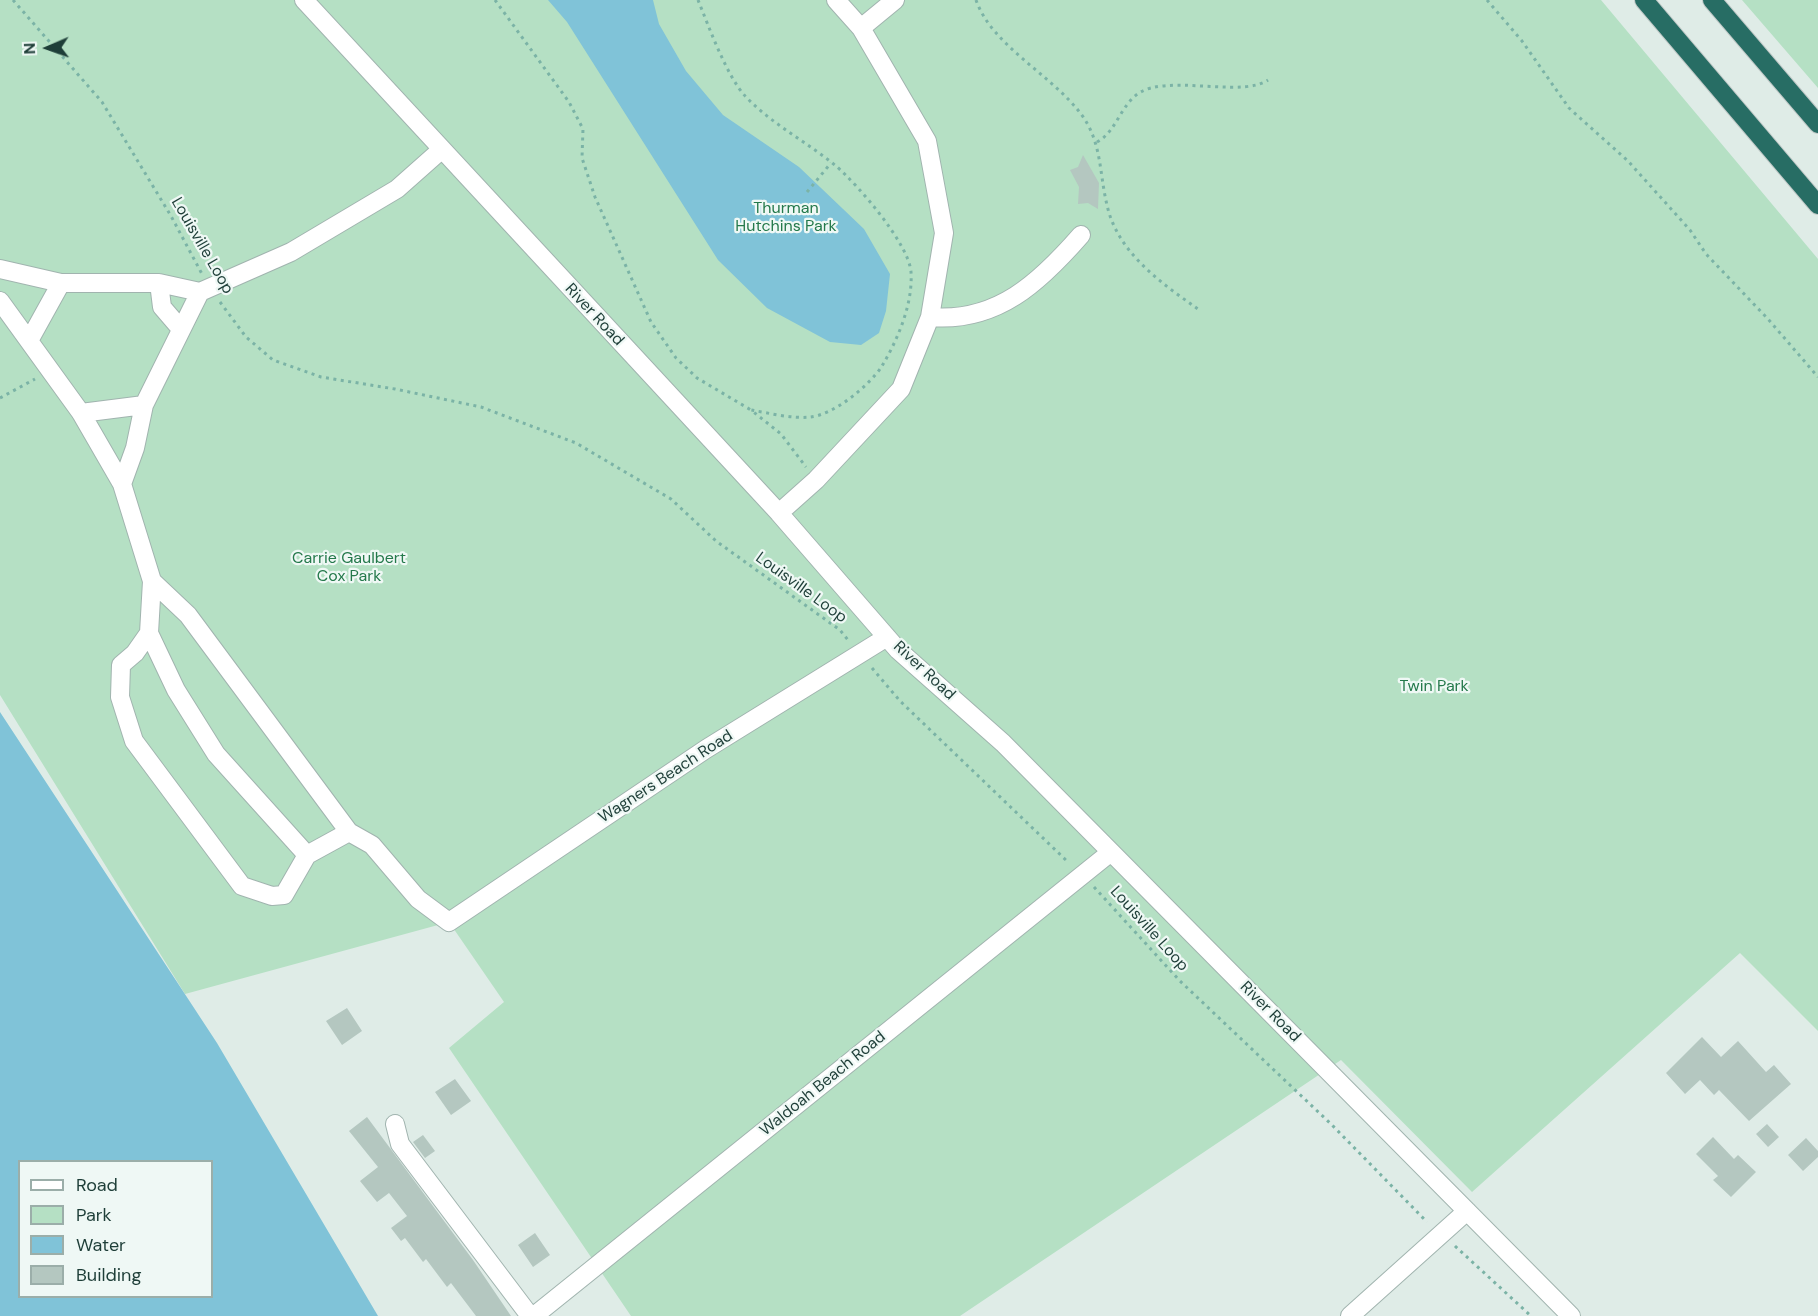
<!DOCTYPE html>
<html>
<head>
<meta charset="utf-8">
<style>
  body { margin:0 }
  #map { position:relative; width:1818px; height:1316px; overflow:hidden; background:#dfece7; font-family:"DM Sans",sans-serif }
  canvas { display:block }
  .legend { position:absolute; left:18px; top:1160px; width:195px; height:138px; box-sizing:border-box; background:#eff8f5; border:2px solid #9baea9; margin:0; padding:8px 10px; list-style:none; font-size:18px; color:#1e3e38 }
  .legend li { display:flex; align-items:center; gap:12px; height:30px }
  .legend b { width:30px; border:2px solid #9baea9 }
  .north { position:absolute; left:18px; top:18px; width:60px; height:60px; -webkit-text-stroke:4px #eff8f5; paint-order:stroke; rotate:268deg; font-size:16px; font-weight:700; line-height:24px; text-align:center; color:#1e3e38 }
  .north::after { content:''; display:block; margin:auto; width:21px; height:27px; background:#1e3e38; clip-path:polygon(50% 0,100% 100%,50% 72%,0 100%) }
</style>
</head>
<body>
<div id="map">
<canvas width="1818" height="1316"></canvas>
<ul class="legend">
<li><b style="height:8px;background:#fff"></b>Road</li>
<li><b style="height:16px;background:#b5e0c4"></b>Park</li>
<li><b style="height:16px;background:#80c3d8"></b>Water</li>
<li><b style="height:16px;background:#b4c7c0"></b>Building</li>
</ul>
<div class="north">N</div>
</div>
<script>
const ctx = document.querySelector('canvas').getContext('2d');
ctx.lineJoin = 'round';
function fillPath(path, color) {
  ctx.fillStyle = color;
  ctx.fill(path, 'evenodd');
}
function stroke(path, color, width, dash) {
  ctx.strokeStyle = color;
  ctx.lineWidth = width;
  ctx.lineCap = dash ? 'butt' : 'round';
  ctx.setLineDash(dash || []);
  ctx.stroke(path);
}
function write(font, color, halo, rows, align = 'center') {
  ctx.font = font + ' "DM Sans",sans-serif';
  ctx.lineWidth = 4.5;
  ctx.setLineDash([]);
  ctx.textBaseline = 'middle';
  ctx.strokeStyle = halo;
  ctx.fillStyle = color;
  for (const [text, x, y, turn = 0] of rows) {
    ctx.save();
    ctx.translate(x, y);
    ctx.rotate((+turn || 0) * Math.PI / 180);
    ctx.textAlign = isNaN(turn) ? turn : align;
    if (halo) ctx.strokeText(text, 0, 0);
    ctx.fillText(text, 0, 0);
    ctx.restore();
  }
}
fillPath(new Path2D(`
  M 0,0 L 1601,0 L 1818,259 L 1818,1031 L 1740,953 L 1472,1192 L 1341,1060 L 960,1316 L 631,1316 L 449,1048 L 504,1002 L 449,922 L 185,994 L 0,695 Z
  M 1742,0 L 1818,0 L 1818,88 Z`), '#b5e0c4');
fillPath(new Path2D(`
  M 548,0 L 653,0 L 659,24 L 686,71 L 723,115 L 799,167 L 864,229 L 890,274 L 886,311 L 879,333 L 861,345 L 830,342 L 767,308 L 718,260 L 567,22 Z
  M 0,712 L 217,1043 L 378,1316 L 0,1316 ZM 20,1162 L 212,1162 L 212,1296 L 20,1296 Z`), '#80c3d8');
fillPath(new Path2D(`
  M 1083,155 L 1099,183 L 1098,209 L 1088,203 L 1078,204 L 1079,187 L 1070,170 L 1078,167 Z
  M 347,1008 L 362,1031 L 342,1045 L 326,1021 Z
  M 1702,1037 L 1721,1057 L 1738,1041 L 1766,1072 L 1774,1065 L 1791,1084 L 1749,1121 L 1719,1090 L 1714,1095 L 1700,1080 L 1685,1094 L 1666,1073 Z
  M 455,1079 L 471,1101 L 451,1115 L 435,1092 Z
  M 367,1117 L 473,1260 L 511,1316 L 476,1316 L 451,1283 L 447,1287 L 426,1259 L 423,1262 L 405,1238 L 401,1241 L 391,1228 L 407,1216 L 389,1193 L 377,1202 L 360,1181 L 378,1167 L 349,1131 Z
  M 1767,1124 L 1779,1137 L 1768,1147 L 1756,1134 Z
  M 423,1135 L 435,1151 L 425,1158 L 413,1142 Z
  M 1713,1137 L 1734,1159 L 1738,1155 L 1756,1172 L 1731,1197 L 1713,1180 L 1718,1176 L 1696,1154 Z
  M 1806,1138 L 1818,1151 L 1818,1157 L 1803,1171 L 1788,1155 Z
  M 535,1233 L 550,1255 L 533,1267 L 518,1245 Z`), '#b4c7c0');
const minor = new Path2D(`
  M 304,0 L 779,513 L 898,650 L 1003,743 L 1571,1316
  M 861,28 L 895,0
  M 0,269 L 61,283
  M 159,283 L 162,307 L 180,328
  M 0,301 L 81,413 L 122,484 L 152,581 L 149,633 L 176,690 L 216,754 L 307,855 L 349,832 L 188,615 L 152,581
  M 930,317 C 997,323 1040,282 1081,235
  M 30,339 L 61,283 L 159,283 L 200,292
  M 81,413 L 144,405
  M 122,484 L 135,448 L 144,405 L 200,292 L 291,252 L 397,189 L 441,150
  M 779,513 L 816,480 L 901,389 L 930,317 L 944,233 L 927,141 L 861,28 L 836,0
  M 149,633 L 135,653 L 121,665 L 120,697 L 134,741 L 242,886 L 272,896 L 284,895 L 307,855
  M 349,832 L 372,845 L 418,899 L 449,922 L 706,749 L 887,637
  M 395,1124 L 400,1144 L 530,1316
  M 534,1316 L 1111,852
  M 1350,1316 L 1467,1211`);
const highway = new Path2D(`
  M 1644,0 L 1818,205
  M 1712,0 L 1818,124`);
stroke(minor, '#a1b4af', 20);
stroke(highway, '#c0c9c7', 20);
stroke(new Path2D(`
  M 13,0 L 102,102 L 171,216 L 202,274
  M 495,0 L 569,102 L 583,129 L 582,158 L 595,197 L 651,322 L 676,358 L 697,378 L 751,410
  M 698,0 C 709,27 727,77 746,97 C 773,125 807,142 836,166 C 858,185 909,244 911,272 C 913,304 898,339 882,366 C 870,385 834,415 810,417 C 792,419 769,413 751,410 L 781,434 L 806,467
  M 976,0 C 992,46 1051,74 1081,114 C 1102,142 1099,172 1107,205 C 1117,252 1161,283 1198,309
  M 1487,0 L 1522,41 L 1569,108 L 1628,161 L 1690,230 L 1706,254 L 1768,319 L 1818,377
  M 1097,142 C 1120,130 1121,95 1151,88 C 1185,79 1245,96 1268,80
  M 807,192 L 831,163
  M 220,302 L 246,337 L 273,360 L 321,377 L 395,389 L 481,407 L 576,443 L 671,499 L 716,541 L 840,630 L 848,640
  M 0,398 L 35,379
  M 872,668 L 900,701 L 1069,863
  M 1094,887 L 1180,981 L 1331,1124 L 1427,1222
  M 1455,1246 L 1531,1316`), '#7bb3a6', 3, [3, 4.5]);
stroke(minor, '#fff', 18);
stroke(highway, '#276d64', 18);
write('16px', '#24794b', '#eff8f5', [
  ["Thurman",786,209],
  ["Hutchins Park",786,227],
  ["Carrie Gaulbert",349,559],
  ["Cox Park",349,577],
  ["Twin Park",1434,687]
]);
write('16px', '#1e3e38', '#eff8f5', [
  ["Louisville Loop",202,246,60],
  ["River Road",594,315,47],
  ["Louisville Loop",801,588,36],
  ["River Road",924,671,43],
  ["Wagners Beach Road",666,777,-33],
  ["Louisville Loop",1149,929,48],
  ["River Road",1270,1012,45],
  ["Waldoah Beach Road",823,1084,-39]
]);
</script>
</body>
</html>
